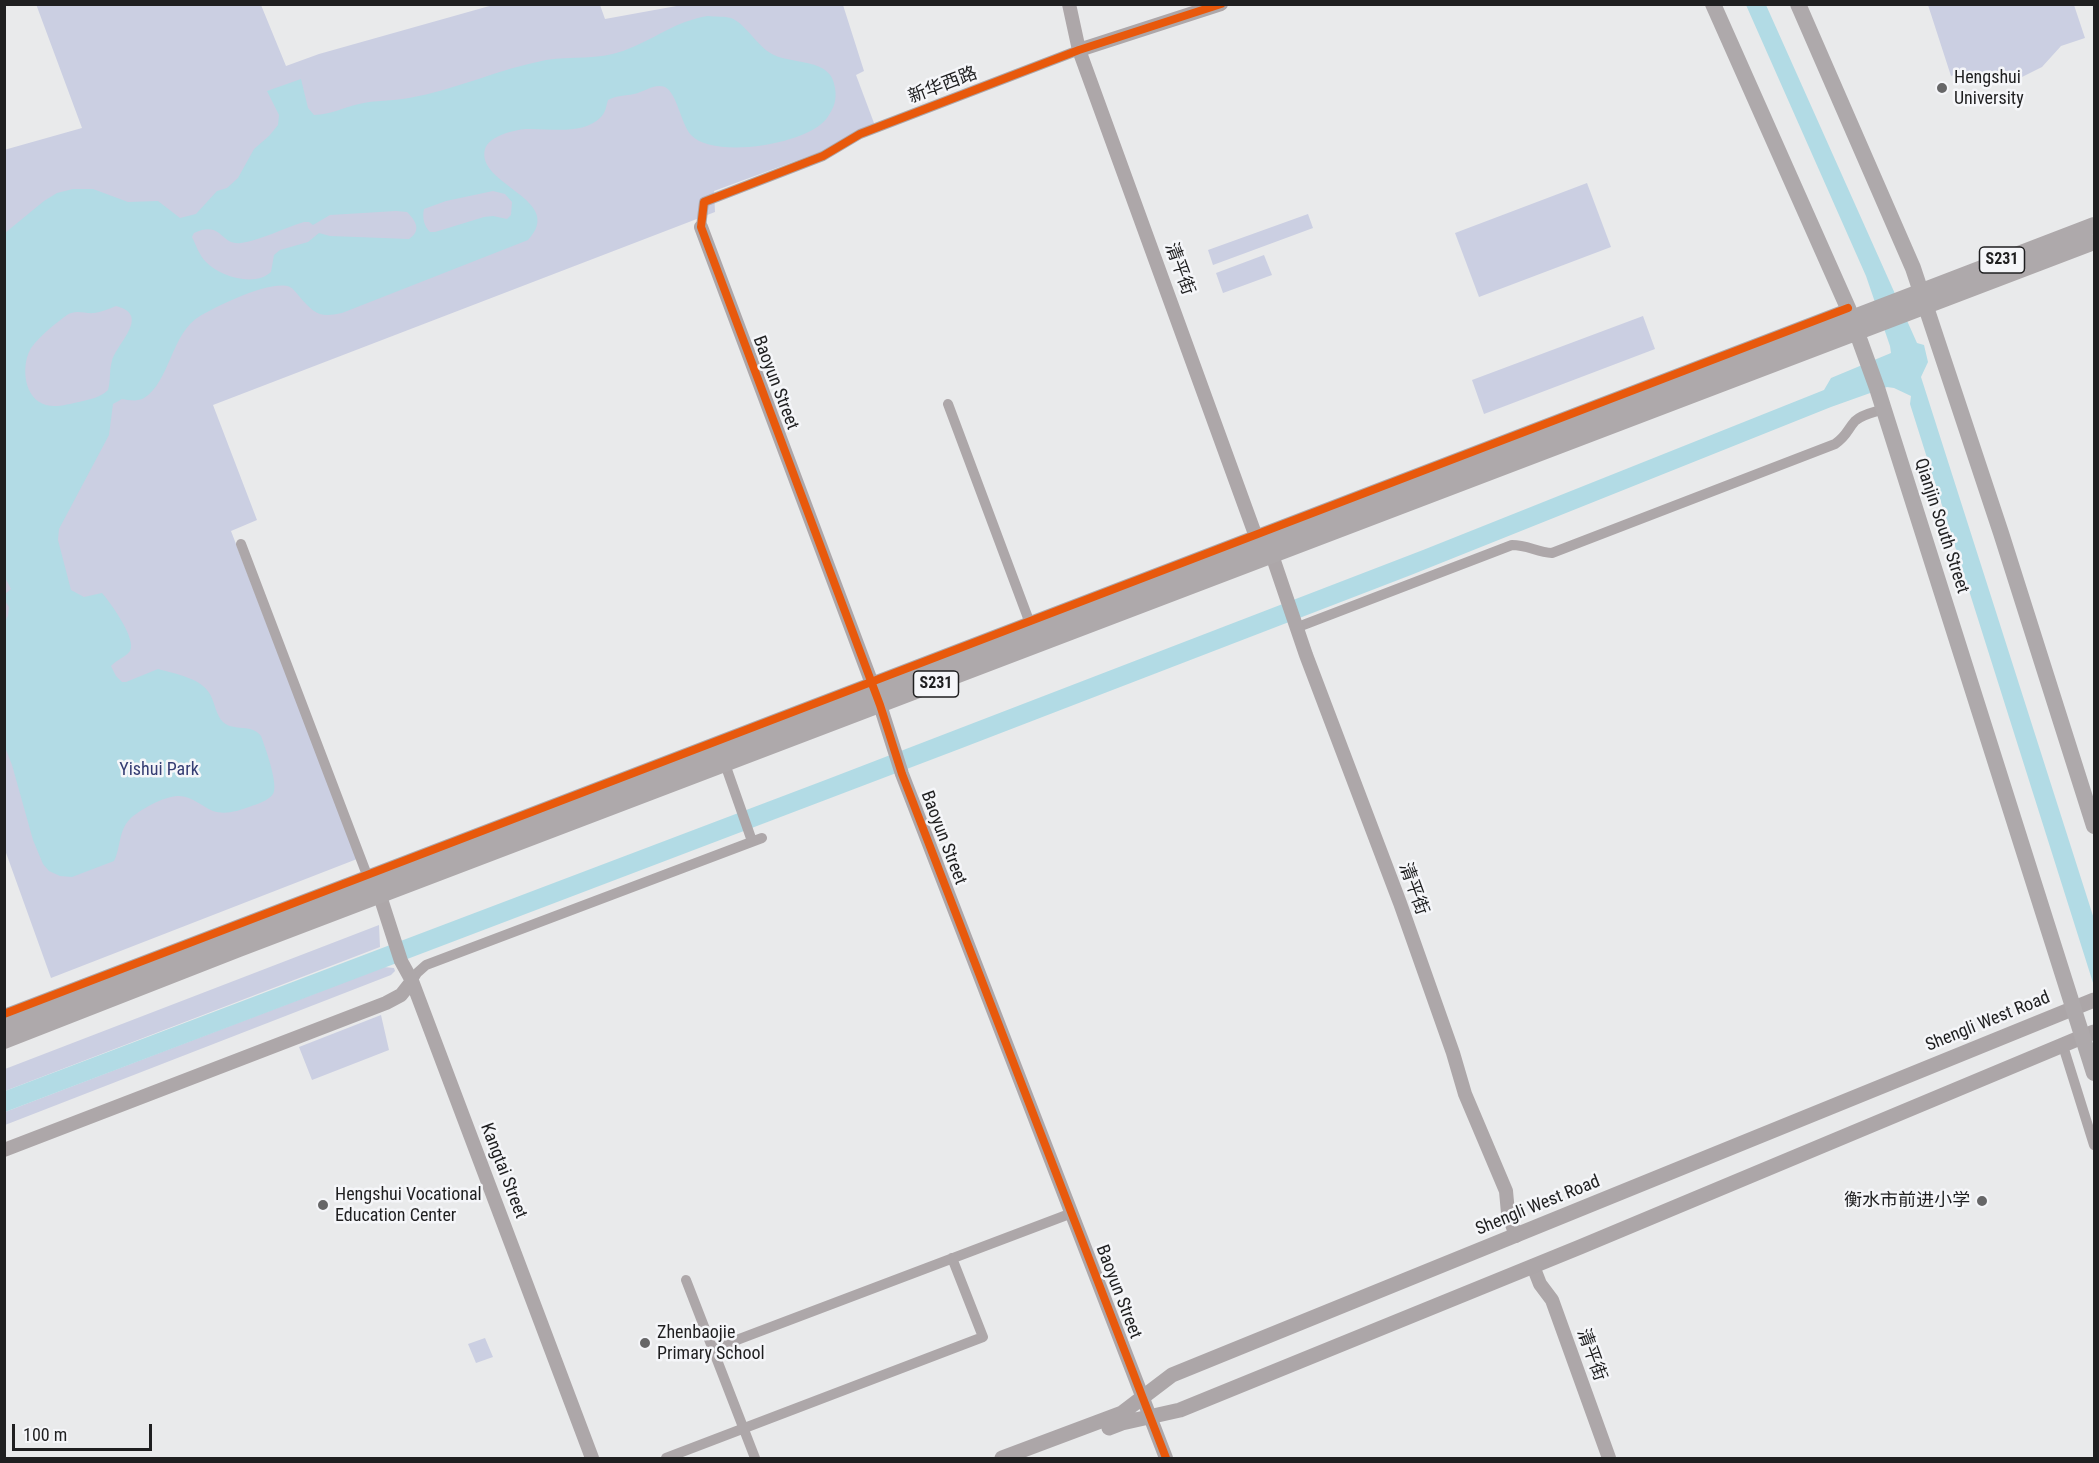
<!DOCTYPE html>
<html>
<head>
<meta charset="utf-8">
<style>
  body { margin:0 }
  #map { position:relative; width:2099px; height:1463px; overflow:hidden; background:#e9eaeb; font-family:"Roboto Condensed",sans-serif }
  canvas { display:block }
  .frame { position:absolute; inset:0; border:6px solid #1f1f20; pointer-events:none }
  .scale { position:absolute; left:12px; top:1424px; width:140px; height:27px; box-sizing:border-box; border:3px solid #1f1f20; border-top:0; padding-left:8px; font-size:18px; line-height:21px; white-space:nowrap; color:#1f1f20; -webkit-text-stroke:4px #f5f6f9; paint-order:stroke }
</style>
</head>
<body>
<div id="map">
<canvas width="2099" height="1463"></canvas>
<div class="frame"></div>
<div class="scale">100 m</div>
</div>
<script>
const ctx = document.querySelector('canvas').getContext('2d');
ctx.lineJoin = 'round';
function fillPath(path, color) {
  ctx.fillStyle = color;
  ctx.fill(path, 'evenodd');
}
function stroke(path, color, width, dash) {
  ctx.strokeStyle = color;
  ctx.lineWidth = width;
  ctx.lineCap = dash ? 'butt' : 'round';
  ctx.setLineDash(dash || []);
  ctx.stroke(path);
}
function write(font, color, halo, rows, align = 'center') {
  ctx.font = font + ' "Roboto Condensed","Noto Sans SC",sans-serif';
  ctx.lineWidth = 5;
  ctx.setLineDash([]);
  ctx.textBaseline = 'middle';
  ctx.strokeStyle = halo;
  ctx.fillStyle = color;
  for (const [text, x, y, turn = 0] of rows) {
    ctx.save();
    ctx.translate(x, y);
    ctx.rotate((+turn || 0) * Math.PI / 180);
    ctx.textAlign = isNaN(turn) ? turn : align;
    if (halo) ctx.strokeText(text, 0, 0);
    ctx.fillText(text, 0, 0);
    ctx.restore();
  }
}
fillPath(new Path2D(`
  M 36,4 L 261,5 L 286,66 L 319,54 L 493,5 L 600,5 L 605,19 L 682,5 L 843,5 L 864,71 L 856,75 L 877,131 L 714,191 L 715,212 L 213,405 L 257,520 L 231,531 L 357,859 L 51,978 L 5,850 L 4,150 L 82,128 Z
  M 1928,5 L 2074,5 L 2085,38 L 2061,46 L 2042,67 L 2016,80 L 1988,82 L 1962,72 L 1951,76 Z
  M 1587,183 L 1611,247 L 1479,297 L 1455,233 Z
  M 1308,214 L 1313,228 L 1213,265 L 1208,250 Z
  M 1264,255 L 1272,275 L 1223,293 L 1216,273 Z
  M 1643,316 L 1655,349 L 1484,414 L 1472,380 Z
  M 379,925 L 380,947 L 5,1091 L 5,1069 Z
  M 384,967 L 394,968 L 395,971 L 391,975 L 5,1125 L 5,1112 Z
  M 381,1015 L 389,1050 L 312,1080 L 299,1047 Z
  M 485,1338 L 493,1357 L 476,1363 L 468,1344 Z`), '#cbcfe2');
fillPath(new Path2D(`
  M 1746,5 L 1766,5 L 1917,343 L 1924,345 L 1928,362 L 1921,377 L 2094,919 L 2094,986 L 1910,404 L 1911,396 L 1894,388 L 1887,387 L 1831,407 L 1411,575 L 962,748 L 5,1112 L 5,1091 L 828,779 L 1423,550 L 1824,390 L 1831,378 L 1891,353 L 1890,346 L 1866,276 Z
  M 708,16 C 715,17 724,16 731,18 C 746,24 757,46 772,54 C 791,65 832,57 835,88 C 837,100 834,108 827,118 C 809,144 714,160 691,135 C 681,124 677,93 665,87 C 655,83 644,92 634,94 C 625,96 617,95 608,100 C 606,106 606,112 601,117 C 582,136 549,128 526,129 C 514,130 489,136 485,149 C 475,185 567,199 528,240 L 342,313 C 320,318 314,314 299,296 C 296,293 294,289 290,287 C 272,279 217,306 200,316 C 171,333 170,382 144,398 C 137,402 129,400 122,399 L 113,404 L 109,435 L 59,529 L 58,540 L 71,590 L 84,597 L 102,593 C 110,602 137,639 130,651 C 126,657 116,660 111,666 L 116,676 L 122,682 L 126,682 L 158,669 C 175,674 203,678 211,696 C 215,704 216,715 223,722 C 234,732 251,723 261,736 C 265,747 279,785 273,794 C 268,801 257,804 249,807 C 238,811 225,815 213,811 C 201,806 192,796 179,796 C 166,795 139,810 130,819 C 118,831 121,848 114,861 L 72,877 L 60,876 L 49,871 L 43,864 L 33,840 L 12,765 L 5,747 L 4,623 L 8,616 L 9,607 L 5,601 L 4,595 L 11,589 L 4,575 L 5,233 L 44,201 L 57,193 L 73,189 L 93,189 L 128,202 L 158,201 L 180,218 L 196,214 L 217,191 L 227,188 L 238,178 L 254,149 L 269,136 L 278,125 L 279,115 L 267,91 L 301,79 L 308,108 L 314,115 C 332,114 342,108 359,104 C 375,100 392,101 409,98 C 455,90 499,69 546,60 C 572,56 598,60 623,51 C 654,40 675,21 708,16 ZM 493,191 L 505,194 L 512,202 L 511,215 L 507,219 L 493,216 L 484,217 L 435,232 L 430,232 C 424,226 422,218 424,209 L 446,201 ZM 396,211 L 407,212 C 417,222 421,231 409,239 L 330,236 L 319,233 L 308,242 L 280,250 L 274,255 L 271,272 C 255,287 220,277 206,262 C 199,255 196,245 192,237 L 194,233 C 223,220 220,246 241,243 C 262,240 283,228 304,222 L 309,222 L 313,225 L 330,215 ZM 116,306 C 152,315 116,344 112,361 C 109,370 111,380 108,390 C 100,398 90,399 79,402 C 69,404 56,408 46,405 C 24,399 21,367 30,350 C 36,339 57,322 67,315 C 76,309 85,314 94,313 C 101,312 109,309 116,306 Z`), '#b2dbe5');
stroke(new Path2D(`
  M 701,227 L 704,202 L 823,156 L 860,134 L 1079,50
  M 948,404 L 1031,626
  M 241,544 L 367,875
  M 1298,627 L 1512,545 C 1527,545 1537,552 1552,553 L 1835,444 C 1847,436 1847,430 1855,421 C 1862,414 1875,412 1884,409
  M 725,764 L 752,841
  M 412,981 L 417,973 L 426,965 L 762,838
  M 4,1014 L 1848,308
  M 2063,1046 L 2094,1145
  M 686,1280 L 755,1458
  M 713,1349 L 1072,1213
  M 666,1458 L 983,1337 L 952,1258`), '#ada7a9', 10);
stroke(new Path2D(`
  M 1069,4 L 1079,50 L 1259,545
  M 1079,50 L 1221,4
  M 701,227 L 880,705 L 902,774 L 1166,1458
  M 1272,555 L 1306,655 L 1400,903 L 1453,1053 L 1465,1094 L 1506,1191 L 1508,1213 L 1516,1236
  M 380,896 L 401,961 L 412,981 L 592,1458
  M 4,1150 L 386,1003 L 401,995 L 412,981
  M 1533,1266 L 1540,1284 L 1552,1300 L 1609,1458`), '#ada7a9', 14);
stroke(new Path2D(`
  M 1109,1428 L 1122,1423 L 1180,1410 L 1580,1247 L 2094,1032
  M 1002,1458 L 1122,1413 L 1172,1375 L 2094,1000`), '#aca6a8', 15);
stroke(new Path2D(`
  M 1713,4 L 1848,308 L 1877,388 L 2094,1073
  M 1798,4 L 1913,268 L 2001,533 L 2094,826
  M 4,1027 L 2094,225
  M 4,1041 L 239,949 L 2094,242`), '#aea9ab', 16);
stroke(new Path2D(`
  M 4,1014 L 1848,308
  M 1166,1458 L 902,774 L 880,705 L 701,227 L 704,202 L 823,156 L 860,134 L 1079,50 L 1221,4`), '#e8590c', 8);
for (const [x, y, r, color] of [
  [1942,88,6,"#666667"],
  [1982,1201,6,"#666667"],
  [323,1205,6,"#666667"],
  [645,1343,6,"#666667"]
]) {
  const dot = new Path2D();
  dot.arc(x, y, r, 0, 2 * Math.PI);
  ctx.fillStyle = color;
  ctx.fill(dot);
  stroke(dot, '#f5f6f9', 2);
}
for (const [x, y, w] of [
  [2002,260,45],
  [936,684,45]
]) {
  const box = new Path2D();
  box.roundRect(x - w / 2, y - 13, w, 26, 4.5);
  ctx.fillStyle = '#f5f6f9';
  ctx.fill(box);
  stroke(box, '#1f1f20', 1.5);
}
write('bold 16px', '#1f1f20', null, [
  ["S231",2002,260],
  ["S231",936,684]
]);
write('18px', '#1f1f20', '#f5f6f9', [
  ["Hengshui",1954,78],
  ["University",1954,99],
  ["Hengshui Vocational",335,1195],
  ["Education Center",335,1216],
  ["衡水市前进小学",1970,1201,"right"],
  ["Zhenbaojie",657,1333],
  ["Primary School",657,1354]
], 'left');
write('18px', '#1f1f20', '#f5f6f9', [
  ["新华西路",943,86,-21],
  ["清平街",1179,269,70],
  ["Baoyun Street",775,383,69],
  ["Qianjin South Street",1941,526,72],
  ["Baoyun Street",943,838,69],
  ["清平街",1413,889,70],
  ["Shengli West Road",1988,1022,-22],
  ["Kangtai Street",503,1171,69],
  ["Shengli West Road",1538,1206,-22],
  ["Baoyun Street",1118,1292,69],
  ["清平街",1591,1355,70]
]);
write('18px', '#353d73', '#f5f6f9', [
  ["Yishui Park",159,770]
]);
</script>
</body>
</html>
